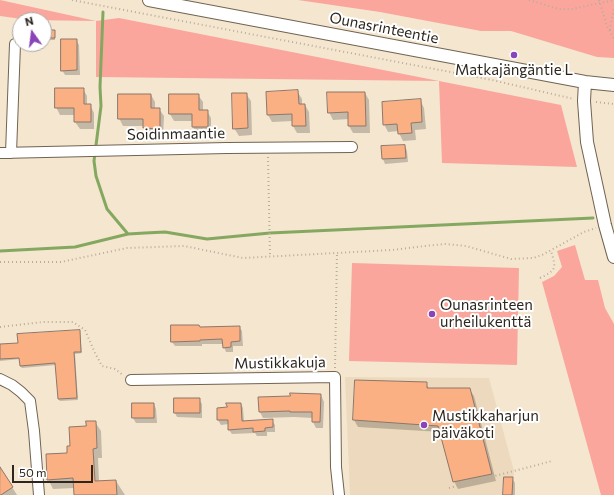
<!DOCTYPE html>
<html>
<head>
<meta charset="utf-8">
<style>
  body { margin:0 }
  #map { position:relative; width:614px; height:495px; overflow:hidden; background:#f5e6d0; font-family:Commissioner,sans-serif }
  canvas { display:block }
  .north { position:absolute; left:12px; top:12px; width:40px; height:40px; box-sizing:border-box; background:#fff; border:1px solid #aba8a5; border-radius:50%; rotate:346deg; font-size:11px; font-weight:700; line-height:16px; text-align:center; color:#2c261e }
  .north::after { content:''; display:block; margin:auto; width:14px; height:18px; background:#8944b8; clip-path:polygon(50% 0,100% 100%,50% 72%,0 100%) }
  .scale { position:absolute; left:12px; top:465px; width:81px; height:18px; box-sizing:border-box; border:2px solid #2c261e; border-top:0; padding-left:5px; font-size:12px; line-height:14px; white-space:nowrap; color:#2c261e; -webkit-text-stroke:3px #fff; paint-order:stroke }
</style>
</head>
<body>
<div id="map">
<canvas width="614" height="495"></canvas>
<div class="north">N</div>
<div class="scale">50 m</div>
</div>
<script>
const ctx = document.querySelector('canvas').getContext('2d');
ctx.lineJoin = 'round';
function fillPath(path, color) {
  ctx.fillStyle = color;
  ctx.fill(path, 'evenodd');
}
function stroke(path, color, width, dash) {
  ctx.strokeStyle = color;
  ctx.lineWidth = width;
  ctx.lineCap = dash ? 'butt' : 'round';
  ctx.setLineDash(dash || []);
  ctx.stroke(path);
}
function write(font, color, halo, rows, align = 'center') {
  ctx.font = font + ' Commissioner,sans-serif';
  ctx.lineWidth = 4;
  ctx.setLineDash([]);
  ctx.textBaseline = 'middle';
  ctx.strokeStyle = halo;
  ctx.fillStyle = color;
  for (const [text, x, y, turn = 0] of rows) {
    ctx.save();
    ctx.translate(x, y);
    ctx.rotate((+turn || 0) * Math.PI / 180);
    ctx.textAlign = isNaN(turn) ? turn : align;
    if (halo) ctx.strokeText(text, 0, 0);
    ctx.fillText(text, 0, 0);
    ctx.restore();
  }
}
fillPath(new Path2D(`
  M 345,377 L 489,378 L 514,471 L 513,495 L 350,495 Z`), '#eddabe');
fillPath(new Path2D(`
  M 0,0 L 96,21 L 119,18 L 561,105 L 577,167 L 442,163 L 439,81 L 96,77 L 96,21 L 29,20 L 0,16 Z
  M 298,0 L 614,0 L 614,58 L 597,57 L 511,31 L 481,31 L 380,12 Z
  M 575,245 L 585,280 L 598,280 L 605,308 L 614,324 L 614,495 L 601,495 L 542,282 L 554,276 L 562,267 L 557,251 Z
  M 352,263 L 519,268 L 517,365 L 349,361 Z`), '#fba69c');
fillPath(new Path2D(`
  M 44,31 L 54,31 L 55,33 L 55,40 L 44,40 Z
  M 76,40 L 79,45 L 80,75 L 65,75 L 62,70 Z
  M 83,89 L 87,96 L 87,105 L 90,105 L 94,113 L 94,129 L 80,129 L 75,122 L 75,115 L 60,115 L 56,107 Z
  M 297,91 L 302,99 L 302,105 L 305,105 L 309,112 L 310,133 L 297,133 L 293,126 L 293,121 L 272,122 L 268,115 Z
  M 365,93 L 369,100 L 370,133 L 353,133 L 349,126 L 349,119 L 333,120 L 329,112 Z
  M 246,94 L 251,101 L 252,135 L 239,136 L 234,128 Z
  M 151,95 L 155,102 L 155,109 L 159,109 L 164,116 L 163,136 L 148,135 L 144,128 L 144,126 L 123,126 L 119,118 Z
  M 170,95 L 198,95 L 203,102 L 203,111 L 207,111 L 211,118 L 211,134 L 197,134 L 193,127 L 193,121 L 174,121 L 170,114 Z
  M 420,100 L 424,108 L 426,129 L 415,130 L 416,140 L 403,141 L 399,133 L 399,131 L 388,132 L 384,124 Z
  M 405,146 L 407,151 L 408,162 L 385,164 L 383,159 L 382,147 Z
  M 239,327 L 242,331 L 243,346 L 233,346 L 233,352 L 226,352 L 224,347 L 223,344 L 202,344 L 202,346 L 175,346 L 172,342 L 200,328 Z
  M 79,331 L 80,333 L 82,353 L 75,354 L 78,400 L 60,401 L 58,399 L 56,365 L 22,368 L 20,366 L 20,359 L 0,361 L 0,345 L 19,344 Z
  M 426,383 L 429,389 L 469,389 L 474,396 L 496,481 L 458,489 L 454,481 L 441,432 L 358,427 L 354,420 Z
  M 321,395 L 324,402 L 323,428 L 316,428 L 313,422 L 313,418 L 294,417 L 263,418 L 260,412 Z
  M 199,399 L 202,404 L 202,418 L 177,417 L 175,413 Z
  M 154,404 L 156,409 L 157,423 L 136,423 L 133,418 Z
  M 241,404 L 243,408 L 244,422 L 272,420 L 275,425 L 275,432 L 267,432 L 267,436 L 257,436 L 255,433 L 232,434 L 229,430 L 229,424 L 221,425 L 218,420 L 218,408 L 228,408 Z
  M 95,422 L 101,431 L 102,458 L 98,458 L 99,482 L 116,481 L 125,495 L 75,495 L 74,488 L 53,489 L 48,479 L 68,454 L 71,447 L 88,427 Z
  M 0,475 L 12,487 L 17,495 L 0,495 Z
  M 512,478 L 515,483 L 515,495 L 504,495 Z`), '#0003');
stroke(new Path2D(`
  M 103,12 L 100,87 L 101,106 L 94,161 L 96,176 L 107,209 L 128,234
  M 0,251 L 75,247 L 128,234 L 145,233 L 165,232 L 207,239 L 270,233 L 593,218`), '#85a860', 3);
const building = new Path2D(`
  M 44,30 L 55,30 L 55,38 L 44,38 Z
  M 61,39 L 77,39 L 77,70 L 61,71 Z
  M 55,88 L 84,88 L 84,104 L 91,104 L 91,122 L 74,122 L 74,108 L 55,108 Z
  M 298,90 L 299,104 L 305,104 L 306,126 L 292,126 L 292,114 L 267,115 L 266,92 Z
  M 327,92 L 365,92 L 366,126 L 348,126 L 348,112 L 328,113 Z
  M 232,93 L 247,93 L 248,128 L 233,129 Z
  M 118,94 L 151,94 L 151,108 L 160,108 L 160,129 L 143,128 L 143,119 L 118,119 Z
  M 169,94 L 199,94 L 199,110 L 208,110 L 208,127 L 192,127 L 192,114 L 169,114 Z
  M 421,99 L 422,122 L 411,123 L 412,133 L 398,134 L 397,124 L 383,125 L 382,102 Z
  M 405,145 L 406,158 L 382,159 L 381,146 Z
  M 171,325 L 199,325 L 200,327 L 240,326 L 240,341 L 231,342 L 231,347 L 223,348 L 222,339 L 200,340 L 200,341 L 171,342 Z
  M 80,330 L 81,352 L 74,352 L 77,398 L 58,399 L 55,363 L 20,366 L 19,358 L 0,359 L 0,344 L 18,343 L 17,334 Z
  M 355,380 L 427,382 L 427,388 L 470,388 L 492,474 L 453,482 L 438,426 L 353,420 Z
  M 290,393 L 321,394 L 320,422 L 312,422 L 312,412 L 290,412 L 290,411 L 259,412 L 258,397 L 290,396 Z
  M 174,398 L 200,398 L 200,413 L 174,413 Z
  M 132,403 L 154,403 L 154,418 L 132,418 Z
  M 226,403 L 241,403 L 242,421 L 273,419 L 273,427 L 265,428 L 265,431 L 253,432 L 253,428 L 228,430 L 228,420 L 217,420 L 217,408 L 227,407 Z
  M 86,421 L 96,421 L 97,448 L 93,449 L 95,481 L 116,480 L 117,495 L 74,495 L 73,478 L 47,480 L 46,454 L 67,453 L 67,446 L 70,446 L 69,427 L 86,426 Z
  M 0,467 L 13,487 L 1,495 L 0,495 Z
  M 504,477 L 513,477 L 512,495 L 503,495 Z`);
fillPath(building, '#fab082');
stroke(building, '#8e776a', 1);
const minor = new Path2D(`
  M 0,153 L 227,148 L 352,147
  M 11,153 L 15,44
  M 0,379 L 12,385 L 21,392 L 30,401 L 34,431 L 39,495
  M 131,380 L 335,377 L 336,467 L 339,495`);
const tertiary = new Path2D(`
  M 149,0 L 585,82 L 614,85
  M 585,82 L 584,101 L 587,142 L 605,225 L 614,257`);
stroke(minor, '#706350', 12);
stroke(tertiary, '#706350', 14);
stroke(new Path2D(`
  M 72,0 L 492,80 L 574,99
  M 529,0 L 559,9 L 572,9 L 614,0
  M 599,0 L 607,26 L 614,39
  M 610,30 L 614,7
  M 596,102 L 614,104
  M 268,157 L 270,256
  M 0,262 L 61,262 L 127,248 L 184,246 L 243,258 L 392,250 L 425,246 L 445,244 L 466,246 L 511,259 L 533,258 L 542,255 L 584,232 L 596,228
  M 540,278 C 557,270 556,268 551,251
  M 0,327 L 43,322 L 73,322 L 85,330 L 95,353 L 102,366 L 115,369 L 123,375
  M 335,368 L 337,252
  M 449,488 L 552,461`), '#b8ac9a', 2, [1, 3]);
stroke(minor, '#fff', 10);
stroke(tertiary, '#fff', 12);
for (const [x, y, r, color] of [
  [514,55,4,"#8944b8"],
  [432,314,4,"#8944b8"],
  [424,425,4,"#8944b8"]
]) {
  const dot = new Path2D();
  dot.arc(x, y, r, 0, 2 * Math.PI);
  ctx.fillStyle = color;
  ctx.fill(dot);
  stroke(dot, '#fff', 1.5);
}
write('15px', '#2c261e', '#fff', [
  ["Ounasrinteentie",384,28,11],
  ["Soidinmaantie",176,134,-1],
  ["Mustikkakuja",280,363,-1]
]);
write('15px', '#2c261e', '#fff', [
  ["Matkajängäntie L",514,70,"center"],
  ["Ounasrinteen",440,305],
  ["urheilukenttä",440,322],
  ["Mustikkaharjun",432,416],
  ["päiväkoti",432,433]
], 'left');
</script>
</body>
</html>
